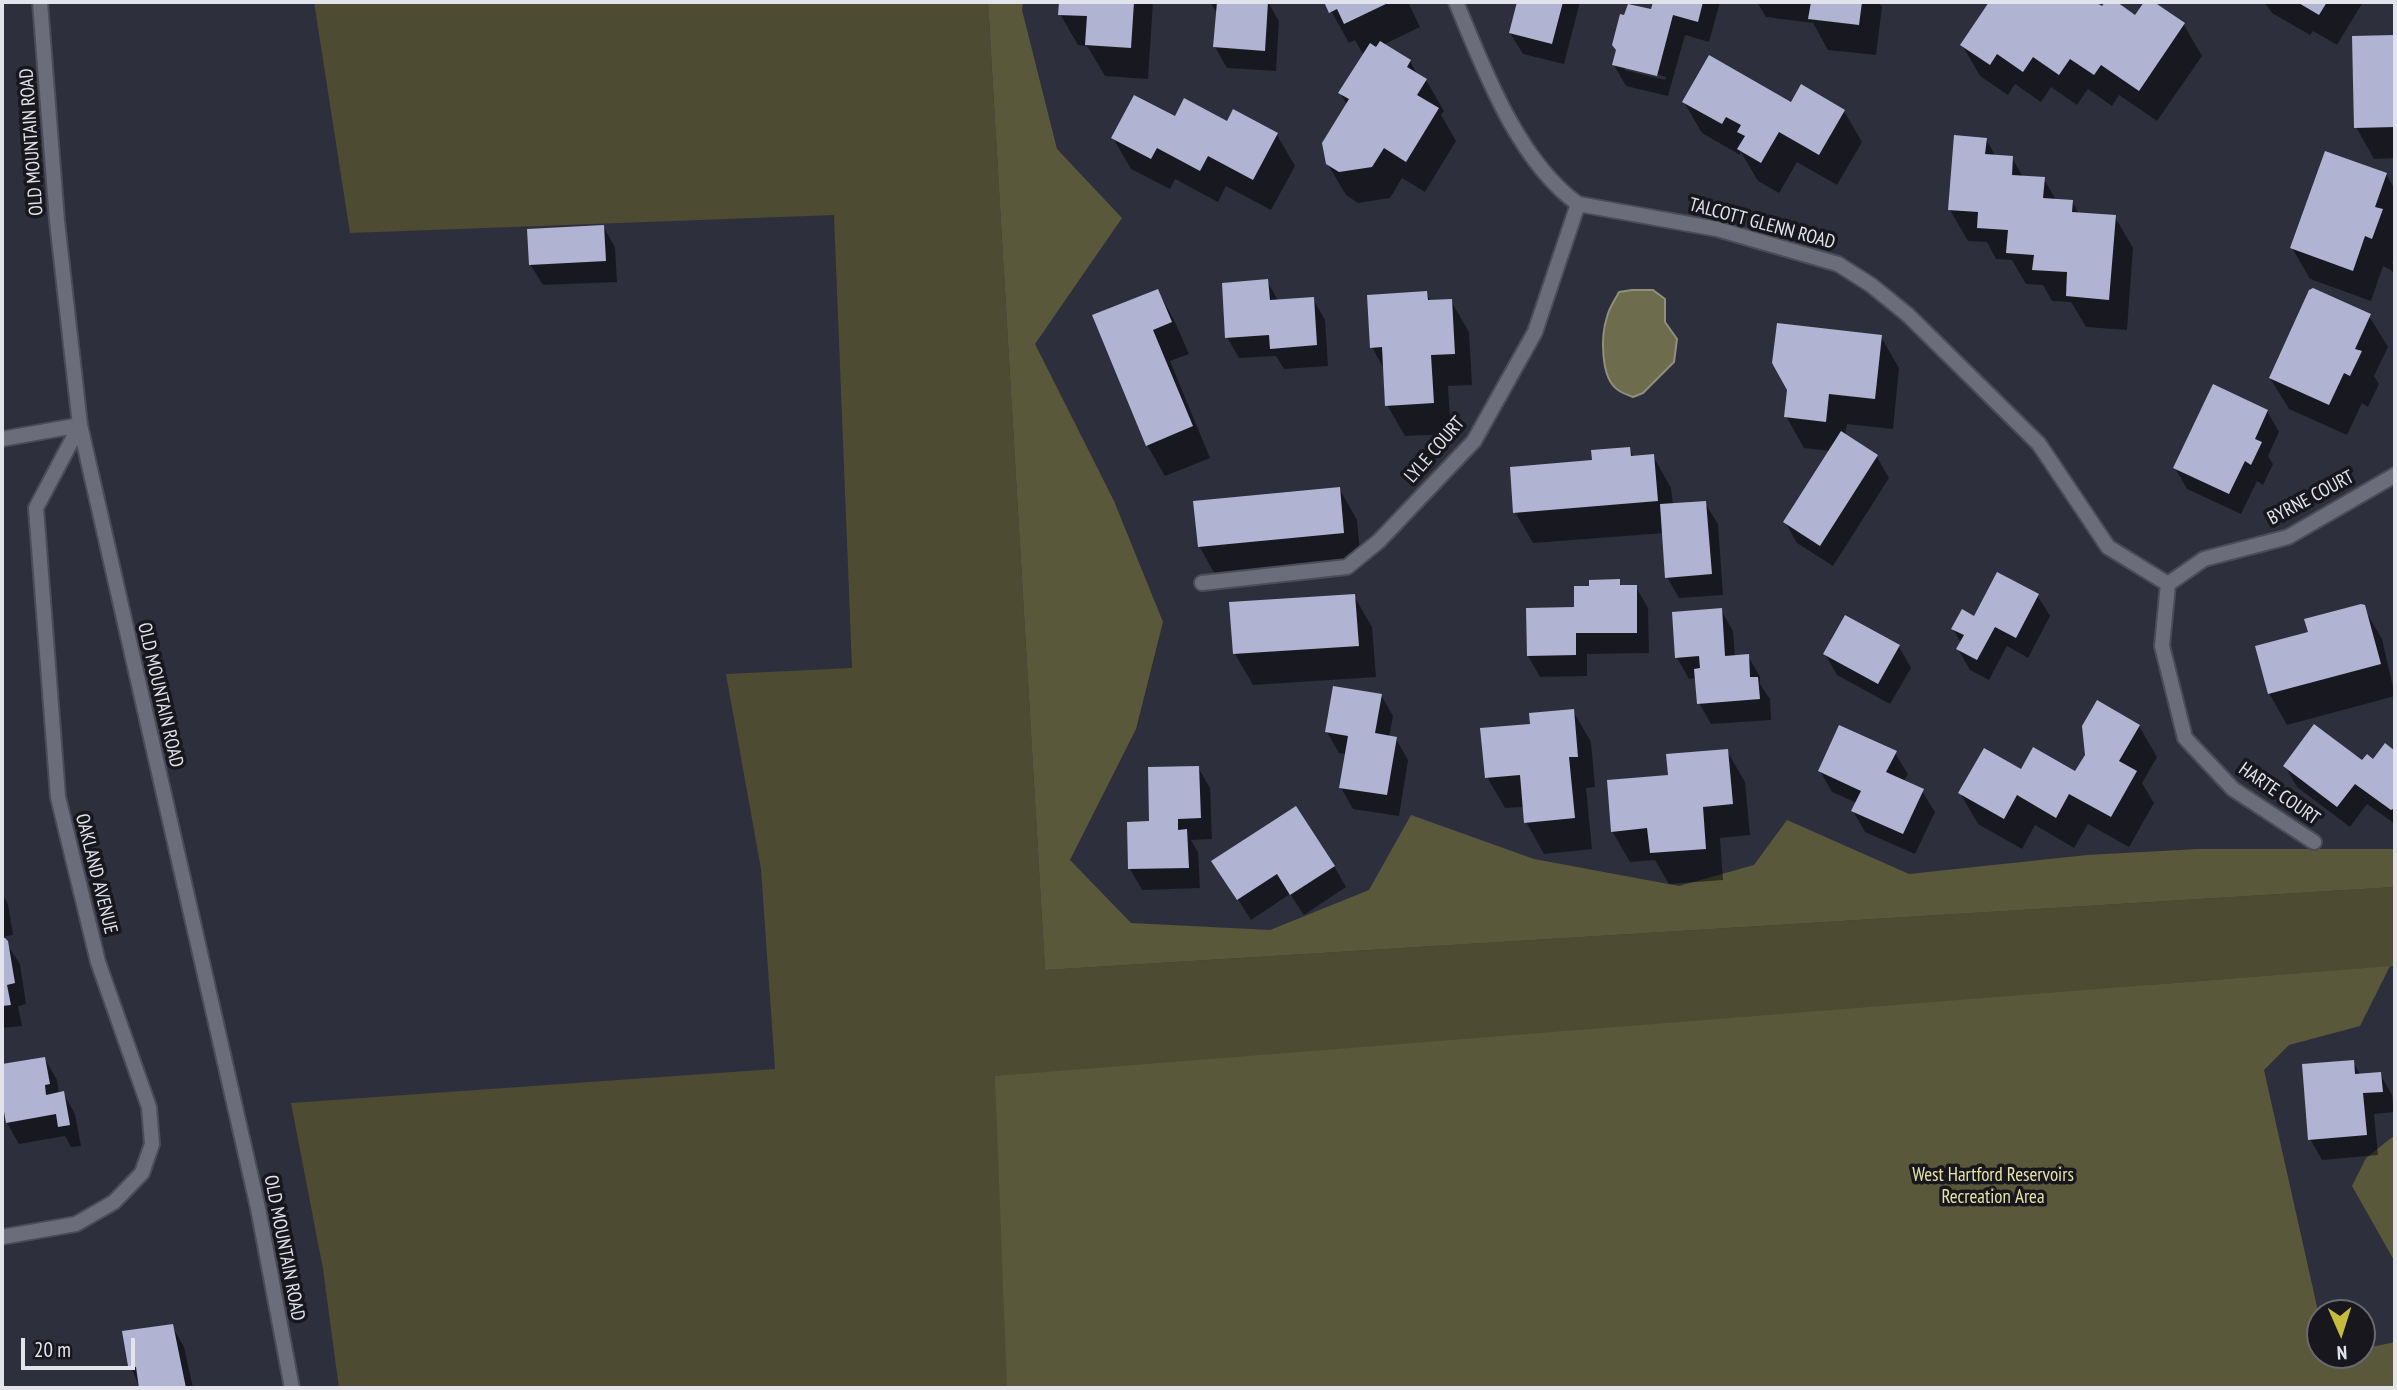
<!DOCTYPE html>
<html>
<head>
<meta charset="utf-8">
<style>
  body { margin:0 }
  #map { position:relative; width:2397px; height:1390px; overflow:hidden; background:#2e2f3c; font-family:"PT Sans Narrow",sans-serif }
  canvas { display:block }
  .frame { position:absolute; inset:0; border:4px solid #e3e3ec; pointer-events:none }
  .north { position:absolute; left:2306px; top:1299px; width:70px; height:70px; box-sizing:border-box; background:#17171d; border:2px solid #696970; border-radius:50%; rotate:177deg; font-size:19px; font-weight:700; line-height:28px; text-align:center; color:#e3e3ec }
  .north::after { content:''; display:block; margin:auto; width:24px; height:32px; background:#c5bc3d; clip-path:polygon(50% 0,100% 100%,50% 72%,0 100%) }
  .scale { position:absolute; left:21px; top:1338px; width:114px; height:32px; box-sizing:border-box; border:4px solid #e3e3ec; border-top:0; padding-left:9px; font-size:21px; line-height:24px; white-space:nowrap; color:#e3e3ec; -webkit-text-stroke:5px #17171d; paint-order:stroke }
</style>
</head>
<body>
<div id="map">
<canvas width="2397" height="1390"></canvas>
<div class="frame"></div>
<div class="north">N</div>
<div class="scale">20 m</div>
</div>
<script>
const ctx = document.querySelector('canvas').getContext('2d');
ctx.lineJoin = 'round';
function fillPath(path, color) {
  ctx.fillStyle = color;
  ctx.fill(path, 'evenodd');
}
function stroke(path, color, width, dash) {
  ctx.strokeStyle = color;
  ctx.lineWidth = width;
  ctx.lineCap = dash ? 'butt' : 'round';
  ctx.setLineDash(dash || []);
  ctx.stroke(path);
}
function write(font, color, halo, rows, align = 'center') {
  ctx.font = font + ' "PT Sans Narrow",sans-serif';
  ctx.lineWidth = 7;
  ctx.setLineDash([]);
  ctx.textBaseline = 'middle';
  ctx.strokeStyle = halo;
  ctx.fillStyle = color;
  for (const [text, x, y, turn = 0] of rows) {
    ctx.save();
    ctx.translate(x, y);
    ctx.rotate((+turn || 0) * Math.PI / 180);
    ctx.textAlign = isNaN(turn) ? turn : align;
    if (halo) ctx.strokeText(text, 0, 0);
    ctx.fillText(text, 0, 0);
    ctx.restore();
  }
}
fillPath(new Path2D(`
  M 314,2 L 988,2 L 1045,970 L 2395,887 L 2395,966 L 2149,985 L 2261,1388 L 339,1388 L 323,1269 L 291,1103 L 775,1069 L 761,869 L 726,674 L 852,668 L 834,215 L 350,233 Z`), '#4d4c32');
fillPath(new Path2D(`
  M 988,2 L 1023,2 L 1022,10 L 1057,149 L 1122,218 L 1035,344 L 1114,501 L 1163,622 L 1136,729 L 1070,860 L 1131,923 L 1270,930 L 1369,890 L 1411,815 L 1534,859 L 1679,886 L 1754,865 L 1787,820 L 1909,874 L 2087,855 L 2198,849 L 2395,849 L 2395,887 L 1045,970 Z
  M 2390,966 L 2360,1026 L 2289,1045 L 2264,1070 L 2320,1320 L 2320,1355 L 2362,1355 L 2362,1349 L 2395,1342 L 2395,1388 L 1007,1388 L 995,1076 Z
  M 2395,1135 L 2395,1262 L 2352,1186 L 2366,1158 Z`), '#5a583a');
const water = new Path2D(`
  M 1632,290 L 1653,290 L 1665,299 L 1665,322 L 1677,339 L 1674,362 L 1643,393 L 1633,397 C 1628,395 1622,393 1618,390 C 1600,378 1601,335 1607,317 C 1609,308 1615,300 1619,292 Z`);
fillPath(water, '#6d6c4d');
stroke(water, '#90907d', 2);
fillPath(new Path2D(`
  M 1061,2 L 1153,2 L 1148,79 L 1105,76 L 1087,46 L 1078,45 L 1060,14 Z
  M 1210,2 L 1268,2 L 1279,21 L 1276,71 L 1227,68 L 1215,47 L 1218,15 Z
  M 1326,2 L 1408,2 L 1420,27 L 1383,45 L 1410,61 L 1418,76 L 1426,80 L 1444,111 L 1441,115 L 1456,141 L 1425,192 L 1402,178 L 1390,198 L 1358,203 L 1346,195 L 1327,163 L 1347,105 L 1340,93 L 1364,56 L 1355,40 L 1349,43 Z
  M 1519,2 L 1580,2 L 1564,64 L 1523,54 L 1510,33 Z
  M 1655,2 L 1720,2 L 1709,42 L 1685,35 L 1668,96 L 1626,86 L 1614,65 L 1617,51 L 1653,11 ZM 1625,66 L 1666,77 L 1665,80 L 1625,70 Z
  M 1757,2 L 1879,2 L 1882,7 L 1876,55 L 1828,50 L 1813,23 L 1766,17 Z
  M 1991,2 L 2061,2 L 2066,5 L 2068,2 L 2091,2 L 2102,9 L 2107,2 L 2114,2 L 2136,17 L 2146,2 L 2151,2 L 2184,25 L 2202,56 L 2157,121 L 2119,95 L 2112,106 L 2088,89 L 2077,105 L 2051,87 L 2041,102 L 2015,84 L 2008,95 L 1980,76 L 1962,45 Z
  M 2264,2 L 2363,2 L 2337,45 L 2313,31 L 2310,35 L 2272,13 Z
  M 2395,37 L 2395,158 L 2374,159 L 2356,127 L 2354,38 Z
  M 1684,102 L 1791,104 L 1844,111 L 1862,142 L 1837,185 L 1797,162 L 1779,193 L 1758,181 L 1741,152 L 1740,155 L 1702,133 Z
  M 1175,118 L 1227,123 L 1277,135 L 1295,166 L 1271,210 L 1226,186 L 1218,202 L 1175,179 L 1170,189 L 1131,169 L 1113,138 Z
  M 1986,139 L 1996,157 L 2012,158 L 2023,177 L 2044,179 L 2056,200 L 2072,201 L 2079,214 L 2115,217 L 2133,248 L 2127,330 L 2086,327 L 2071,302 L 2052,301 L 2043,285 L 2026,284 L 2012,260 L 1996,259 L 1987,242 L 1968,241 L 1950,210 Z
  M 2386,174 L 2395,190 L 2395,254 L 2392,265 L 2395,261 L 2395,276 L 2391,270 L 2383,266 L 2371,301 L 2310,279 L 2292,248 Z
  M 603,226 L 615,247 L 617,282 L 543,285 L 530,264 Z
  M 1267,281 L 1279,302 L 1313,299 L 1325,320 L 1328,366 L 1284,369 L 1276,356 L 1239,358 L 1227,337 Z
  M 1158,291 L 1175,322 L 1189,354 L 1170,361 L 1210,458 L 1165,476 L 1147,445 L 1094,316 Z
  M 1426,293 L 1431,302 L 1451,301 L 1469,332 L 1472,385 L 1448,386 L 1451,434 L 1405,436 L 1387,405 L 1385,371 L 1372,347 Z
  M 2369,316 L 2388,347 L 2374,376 L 2379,384 L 2368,407 L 2362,403 L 2347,435 L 2289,409 L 2270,378 Z
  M 1881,337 L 1899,368 L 1893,429 L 1847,424 L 1845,436 L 1877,457 L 1889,478 L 1833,566 L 1797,543 L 1785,522 L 1831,451 L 1804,448 L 1786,416 Z
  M 2267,411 L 2279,432 L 2268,456 L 2273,464 L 2263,485 L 2257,481 L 2241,514 L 2187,489 L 2175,468 Z
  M 1629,449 L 1634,458 L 1653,456 L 1671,488 L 1673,505 L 1705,503 L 1718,524 L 1723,595 L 1679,598 L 1667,577 L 1664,533 L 1533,543 L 1515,512 Z
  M 1339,488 L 1357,520 L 1361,564 L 1217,578 L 1199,546 Z
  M 1619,581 L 1622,587 L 1636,587 L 1648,608 L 1649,653 L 1587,654 L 1587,676 L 1540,677 L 1528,656 L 1576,609 L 1591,587 Z
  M 2037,595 L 2050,616 L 2028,658 L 2007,646 L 1989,680 L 1970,670 L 1958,649 L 1961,643 L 1953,629 L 1975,618 Z
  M 1354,596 L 1372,627 L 1376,677 L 1253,685 L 1235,654 L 1231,604 Z
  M 2363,607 L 2382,639 L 2395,696 L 2287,725 L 2269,693 L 2310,633 Z
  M 1721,610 L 1733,631 L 1735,657 L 1748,656 L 1760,677 L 1760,684 L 1770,699 L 1771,720 L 1711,724 L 1699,703 L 1697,678 L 1689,679 L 1677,658 Z
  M 1899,647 L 1911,668 L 1890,704 L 1837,675 L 1825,654 Z
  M 1381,695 L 1393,716 L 1389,738 L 1396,739 L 1408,760 L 1399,816 L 1353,809 L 1341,788 L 1346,754 L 1339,753 L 1327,732 Z
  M 1573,711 L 1591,742 L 1595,787 L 1586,788 L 1592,849 L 1544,854 L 1526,822 L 1524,807 L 1505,808 L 1487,777 L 1532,725 Z
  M 2139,726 L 2157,757 L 2142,783 L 2154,803 L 2129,847 L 2088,824 L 2074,848 L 2035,825 L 2022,849 L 1978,824 L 1960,793 L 2022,771 L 2076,773 Z
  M 2385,746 L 2395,753 L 2395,824 L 2367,804 L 2350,827 L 2297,787 L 2285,766 L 2374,761 Z
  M 1727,751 L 1745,782 L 1750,835 L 1720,838 L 1723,880 L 1669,884 L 1655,860 L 1630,862 L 1612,831 L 1669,777 Z
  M 1895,753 L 1908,774 L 1903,782 L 1922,791 L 1935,812 L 1915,854 L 1865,832 L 1853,811 L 1857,803 L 1832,792 L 1820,771 Z
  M 1198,767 L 1210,788 L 1212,839 L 1191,840 L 1198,852 L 1200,888 L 1142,890 L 1130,869 L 1151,823 Z
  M 1214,861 L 1334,866 L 1346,887 L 1304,915 L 1290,894 L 1251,920 Z
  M 2,893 L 8,904 L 13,935 L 2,937 L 20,964 L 26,1004 L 18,1006 L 22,1026 L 2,1028 Z
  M 45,1059 L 57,1080 L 59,1094 L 63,1093 L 75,1114 L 81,1146 L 71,1147 L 65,1136 L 19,1144 L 7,1123 L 2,1089 L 2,1066 Z
  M 2353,1062 L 2361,1076 L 2380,1074 L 2392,1095 L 2394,1112 L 2374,1114 L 2378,1155 L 2322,1160 L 2310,1139 Z
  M 172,1326 L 184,1347 L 193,1388 L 140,1388 L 130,1365 Z`), '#0007');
fillPath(new Path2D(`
  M 1059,2 L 1134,2 L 1131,48 L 1085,45 L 1087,16 L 1058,15 Z
  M 1217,2 L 1268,2 L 1265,51 L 1213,47 Z
  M 1324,2 L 1390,2 L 1344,24 L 1337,9 L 1329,13 Z
  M 1517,2 L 1563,2 L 1552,44 L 1509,33 Z
  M 1653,2 L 1703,2 L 1698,22 L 1673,15 L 1657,76 L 1612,65 L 1616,50 L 1612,45 L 1620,14 L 1624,15 L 1628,4 L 1651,9 Z
  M 1811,2 L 1862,2 L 1859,25 L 1808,19 Z
  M 1989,2 L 2095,2 L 2102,6 L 2105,2 L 2117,2 L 2135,15 L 2144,2 L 2154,2 L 2185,23 L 2139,91 L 2101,65 L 2094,75 L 2070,59 L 2059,75 L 2033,57 L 2023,72 L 1997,54 L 1990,65 L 1960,45 Z
  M 2297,2 L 2327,2 L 2319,15 Z
  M 2395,35 L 2395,127 L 2354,128 L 2352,36 Z
  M 1380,41 L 1411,60 L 1407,67 L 1427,79 L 1417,95 L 1439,108 L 1406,162 L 1384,148 L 1372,167 L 1339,172 L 1326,164 L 1322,143 L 1349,99 L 1338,93 L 1370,43 L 1376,47 Z
  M 1709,55 L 1791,102 L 1801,84 L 1845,110 L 1819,155 L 1779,132 L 1761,163 L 1737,149 L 1745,136 L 1737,132 L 1741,125 L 1726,117 L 1722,124 L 1682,102 Z
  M 1134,95 L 1175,116 L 1184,98 L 1227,121 L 1233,109 L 1278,133 L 1253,180 L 1208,156 L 1200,171 L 1157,148 L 1151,159 L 1111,138 Z
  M 1954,135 L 1987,138 L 1985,154 L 2013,156 L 2012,175 L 2045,177 L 2043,198 L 2073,200 L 2072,212 L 2116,215 L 2109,300 L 2066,296 L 2067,272 L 2032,270 L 2034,255 L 2006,253 L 2008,230 L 1977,228 L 1978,212 L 1948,210 Z
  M 2325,151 L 2387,173 L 2375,207 L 2383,209 L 2372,239 L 2365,236 L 2353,271 L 2290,248 Z
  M 604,225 L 606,261 L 529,265 L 527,229 Z
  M 1268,279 L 1270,300 L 1314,297 L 1317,345 L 1270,349 L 1269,335 L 1225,338 L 1222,283 Z
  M 2313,288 L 2371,314 L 2355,349 L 2362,351 L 2350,376 L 2344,373 L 2329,405 L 2269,378 L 2309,290 Z
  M 1158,289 L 1172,322 L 1153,330 L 1193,426 L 1146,446 L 1092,315 Z
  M 1427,291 L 1428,300 L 1452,299 L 1455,354 L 1431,355 L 1434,403 L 1385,406 L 1382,347 L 1370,348 L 1367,295 Z
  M 1777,323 L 1882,335 L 1875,399 L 1829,394 L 1826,422 L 1784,417 L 1787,390 L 1772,363 Z
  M 2213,384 L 2268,410 L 2255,439 L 2262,442 L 2251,465 L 2245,461 L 2229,494 L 2173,468 Z
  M 1841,431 L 1878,455 L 1820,546 L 1783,522 Z
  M 1630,447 L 1631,456 L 1654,454 L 1658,501 L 1513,513 L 1510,467 L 1592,460 L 1591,450 Z
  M 1340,487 L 1344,533 L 1198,547 L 1193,501 Z
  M 1706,501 L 1712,574 L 1665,578 L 1660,504 Z
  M 1997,572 L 2039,594 L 2016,638 L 1995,627 L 1977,660 L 1956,649 L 1964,635 L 1951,629 L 1962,609 L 1974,616 Z
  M 1620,579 L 1620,585 L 1637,585 L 1637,633 L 1576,633 L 1576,655 L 1527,656 L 1526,608 L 1574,607 L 1574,586 L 1589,586 L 1589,580 Z
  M 1355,594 L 1359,646 L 1233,654 L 1229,602 Z
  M 2361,604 L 2365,605 L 2381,664 L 2268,694 L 2255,646 L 2308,632 L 2304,619 Z
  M 1722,608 L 1725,656 L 1749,654 L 1750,677 L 1758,677 L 1760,699 L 1697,704 L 1694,669 L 1700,668 L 1699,656 L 1675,658 L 1672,612 Z
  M 1845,615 L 1900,645 L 1878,684 L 1823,654 Z
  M 1333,686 L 1382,694 L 1375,733 L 1397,737 L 1387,795 L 1339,788 L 1348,736 L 1325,732 Z
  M 2097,700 L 2140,725 L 2119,761 L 2137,771 L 2111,817 L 2069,794 L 2056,818 L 2017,795 L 2004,819 L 1958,793 L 1984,748 L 2021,769 L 2033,747 L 2075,771 L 2085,755 L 2082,726 Z
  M 1574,709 L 1578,757 L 1569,757 L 1575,818 L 1524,823 L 1520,775 L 1485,778 L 1480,728 L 1530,724 L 1529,713 Z
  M 2314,724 L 2362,760 L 2367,754 L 2373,759 L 2385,743 L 2395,751 L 2395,808 L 2391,810 L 2355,784 L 2337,807 L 2283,766 Z
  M 1839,725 L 1897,751 L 1886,772 L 1924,789 L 1903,834 L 1851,811 L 1861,791 L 1818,771 Z
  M 1728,749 L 1733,804 L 1703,807 L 1706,849 L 1650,853 L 1647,828 L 1611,832 L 1607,780 L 1668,775 L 1666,754 Z
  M 1199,766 L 1201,818 L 1178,819 L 1178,830 L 1187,829 L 1189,868 L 1128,869 L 1127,822 L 1149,821 L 1148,767 Z
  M 1296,806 L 1335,866 L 1290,895 L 1277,874 L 1237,900 L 1211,861 Z
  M 2,938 L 5,938 L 8,941 L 15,983 L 7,985 L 11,1005 L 2,1006 Z
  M 45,1057 L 50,1084 L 45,1085 L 46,1095 L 64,1091 L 70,1125 L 58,1127 L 56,1114 L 6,1123 L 2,1100 L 2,1064 Z
  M 2354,1060 L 2355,1074 L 2381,1072 L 2383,1092 L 2363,1093 L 2367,1135 L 2308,1140 L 2302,1064 Z
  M 173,1324 L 186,1388 L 139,1388 L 136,1367 L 128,1366 L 122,1331 Z`), '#b1b3d3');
const minor = new Path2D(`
  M 40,2 L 57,221 L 80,425 L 258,1208 L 292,1388
  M 1456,2 C 1484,69 1517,160 1578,204 L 1717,229 L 1838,264 L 1871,285 L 1908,315 L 2039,444 L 2108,547 L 2168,584
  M 2,439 L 80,425
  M 1202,583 L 1347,567 L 1379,541 L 1474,441 L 1535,332 L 1578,204
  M 2168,584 L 2162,646 L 2185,738 L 2233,789 L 2314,842
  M 2168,584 L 2204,559 L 2288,537 L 2395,475
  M 2,1237 L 76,1224 L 114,1202 L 142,1173 L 152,1144 L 149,1107 L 98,962 L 58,797 L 36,508 L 80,425`);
stroke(minor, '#4b4c58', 18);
stroke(minor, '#6c6d7a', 14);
write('19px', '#e3e3ec', '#17171d', [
  ["OLD MOUNTAIN ROAD",32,142,-94],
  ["TALCOTT GLENN ROAD",1762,224,15],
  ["LYLE COURT",1435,450,-49],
  ["BYRNE COURT",2311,498,-28],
  ["OLD MOUNTAIN ROAD",160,695,77],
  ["HARTE COURT",2279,794,35],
  ["OAKLAND AVENUE",96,874,76],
  ["OLD MOUNTAIN ROAD",284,1248,79]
]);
write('19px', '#e6e3a8', '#17171d', [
  ["West Hartford Reservoirs",1993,1176],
  ["Recreation Area",1993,1198]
]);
</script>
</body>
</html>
